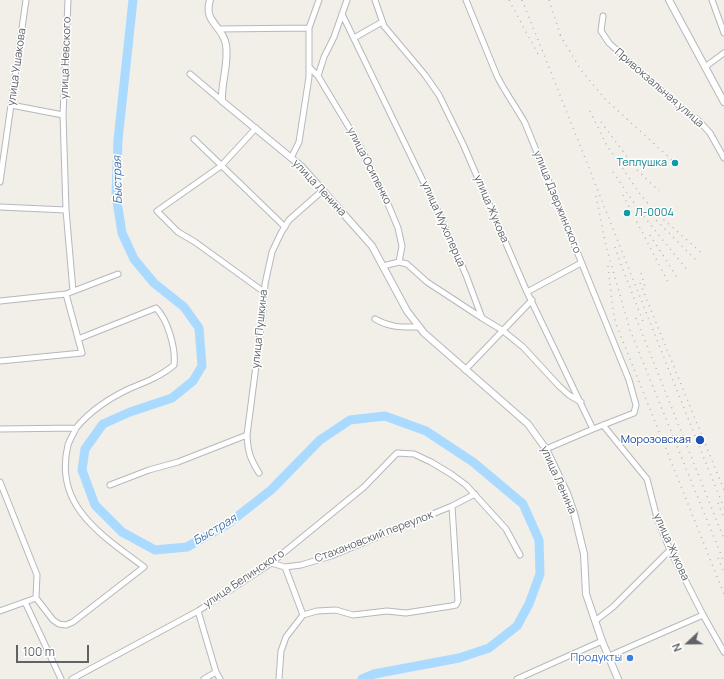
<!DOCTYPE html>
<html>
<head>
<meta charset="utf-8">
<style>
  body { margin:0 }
  #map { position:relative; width:724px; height:679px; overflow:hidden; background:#f1efe8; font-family:Manrope,sans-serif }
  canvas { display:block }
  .north { position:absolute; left:668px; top:623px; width:40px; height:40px; -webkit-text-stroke:3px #fff; paint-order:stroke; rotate:248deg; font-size:11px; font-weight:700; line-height:16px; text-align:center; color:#5f6368 }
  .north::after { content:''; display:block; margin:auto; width:14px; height:18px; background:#5f6368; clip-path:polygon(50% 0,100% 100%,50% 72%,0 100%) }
  .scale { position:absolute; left:16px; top:645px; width:73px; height:18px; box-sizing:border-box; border:2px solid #5f6368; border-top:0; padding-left:5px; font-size:12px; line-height:14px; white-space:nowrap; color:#5f6368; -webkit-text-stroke:3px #fff; paint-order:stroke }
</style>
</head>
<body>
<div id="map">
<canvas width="724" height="679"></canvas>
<div class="north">N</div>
<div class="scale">100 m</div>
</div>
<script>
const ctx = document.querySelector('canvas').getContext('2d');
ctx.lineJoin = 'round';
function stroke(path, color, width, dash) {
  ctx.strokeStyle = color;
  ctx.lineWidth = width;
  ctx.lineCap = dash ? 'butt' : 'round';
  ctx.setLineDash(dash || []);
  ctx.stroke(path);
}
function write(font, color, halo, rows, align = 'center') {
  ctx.font = font + ' Manrope,sans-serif';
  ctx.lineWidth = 3;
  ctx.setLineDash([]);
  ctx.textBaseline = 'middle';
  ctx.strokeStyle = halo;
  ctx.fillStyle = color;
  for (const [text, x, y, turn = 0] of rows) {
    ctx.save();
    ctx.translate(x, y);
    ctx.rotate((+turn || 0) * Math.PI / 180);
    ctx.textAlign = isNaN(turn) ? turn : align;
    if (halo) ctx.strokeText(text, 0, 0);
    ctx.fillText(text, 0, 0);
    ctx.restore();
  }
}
stroke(new Path2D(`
  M 133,0 L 118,140 L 116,195 L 122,233 L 134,259 L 154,283 L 184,307 L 199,328 L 202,366 L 193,381 L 172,398 L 130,412 L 103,424 L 85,449 L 82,470 L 95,505 L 122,532 L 155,550 L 187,547 L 229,523 L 271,490 L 320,440 L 350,420 L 385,416 L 426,431 L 473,462 L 523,504 L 539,540 L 540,574 L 529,604 L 517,626 L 489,648 L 459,658 L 374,674 L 362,679`), '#aadaff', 9);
const minor = new Path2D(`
  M 68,0 L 63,115 L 66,210 L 73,291
  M 375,0 L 384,26 L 425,75 L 439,95 L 463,144 L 527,292 L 593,429
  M 466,0 L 497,76 C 505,92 516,107 525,123 L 629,380 L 636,405 L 634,413 L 593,429 L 546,449
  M 712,0 L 724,33
  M 342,14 L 441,218 L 466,275 L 482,318 L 502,330 L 523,347 L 559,386 L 569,395 L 581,402
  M 603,16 L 601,31 L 609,43 L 672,100 L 699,121 L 710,133 L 724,158
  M 219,29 L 309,28
  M 354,38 L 382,22
  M 309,67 L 318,76 L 359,144 L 388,204 L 398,228 L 402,246 L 399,262
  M 705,67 L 724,53
  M 190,74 L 222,101
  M 318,76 L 324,57 L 334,37 L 347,0
  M 11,105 L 63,115
  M 256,128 L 221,166 L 157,211 L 178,232 L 195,242 L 264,292
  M 194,139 L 285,227
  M 291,158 L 299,142 L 309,77 L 309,28 L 319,0
  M 0,182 L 26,0
  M 0,207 L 66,210
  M 383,266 L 399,262 L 407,264 L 427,282 L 482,318
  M 527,292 L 581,263
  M 0,301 L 66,294 L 118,274
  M 375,319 C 391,328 402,327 419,327
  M 0,361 L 82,353 L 66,294
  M 465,370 L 532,300
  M 603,425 L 647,479 L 657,518 L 670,550 L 703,615 L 724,652
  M 0,429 L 76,428 C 91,410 109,398 131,388 C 146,382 161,376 174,365 C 176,349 168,320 156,308 L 78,339
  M 259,473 C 250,458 248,453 247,435 L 263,312 L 265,284 L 272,252 L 281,233 L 289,220 L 322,191
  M 0,482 L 37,575 L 36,598 L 53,620 L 59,624 L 66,625 L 73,622 L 144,567 C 102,535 53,506 68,445 C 70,439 74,433 76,428
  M 110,485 L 149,470 L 178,462 L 247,435
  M 271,563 L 285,567 L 301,565 L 331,556 L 452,506 L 475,494
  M 285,567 L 303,615
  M 25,602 L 61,679
  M 0,611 L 36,598
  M 198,611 L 216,672 L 220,679
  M 595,621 L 613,607 L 670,550
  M 609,656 L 703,615
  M 72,679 L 198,611 L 271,563 L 364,487 L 397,453 L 414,454 L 431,462 L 451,474 L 466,485 L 506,529 L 520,555
  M 204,679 L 216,672
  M 279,679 L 281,651 L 286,637 L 303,615 L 317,611 L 336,610 L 353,615 L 387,611 L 406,613 L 451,606 L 456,605 L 458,601 L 452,506
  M 517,679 L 602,641`);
const tertiary = new Path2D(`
  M 210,0 C 203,23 223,25 226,45 C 229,64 221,82 222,101 L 301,166 L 372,246 L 407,311 L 424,333 L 528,424 L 546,449 L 567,493 L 574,513 L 584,554 L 586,594 L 602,641 L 618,679
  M 669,0 L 724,102`);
stroke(minor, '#b5b8bc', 7);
stroke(tertiary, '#b5b8bc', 8);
stroke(minor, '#fff', 5);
stroke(tertiary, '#fff', 6);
stroke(new Path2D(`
  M 509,0 L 540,58
  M 522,0 C 590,169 656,339 724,508
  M 549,0 L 562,40
  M 560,35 L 581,70 L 605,99 L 673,161
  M 590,111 L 606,144 L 640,194 L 655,212 L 704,255
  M 601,122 L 637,170 L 659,191
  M 613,172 L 641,213 L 688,271
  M 623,195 L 669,284
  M 596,196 L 606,246 L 630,330 L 724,562
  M 652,216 L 697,261
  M 650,235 L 678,279
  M 615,247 L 620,262 L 644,324
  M 608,266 L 613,310 L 616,324 L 724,594
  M 641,273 L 645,287
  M 640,283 L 724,490
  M 636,318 L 724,539
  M 718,503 L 724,518
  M 718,558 L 724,573`), '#b6b7b8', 1.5, [1, 5]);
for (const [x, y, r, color] of [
  [675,163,4,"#0f9aa8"],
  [627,213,4,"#0f9aa8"],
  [700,440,5,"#1a4fb4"],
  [630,658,4,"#3f7fe0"]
]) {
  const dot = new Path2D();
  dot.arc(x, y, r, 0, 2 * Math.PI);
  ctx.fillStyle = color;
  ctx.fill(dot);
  stroke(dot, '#fff', 1.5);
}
write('11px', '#5f6368', '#fff', [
  ["улица Невского",66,58,-88],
  ["улица Ушакова",17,67,-82],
  ["Привокзальная улица",659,88,41],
  ["улица Осипенко",369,166,63],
  ["улица Ленина",319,188,47],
  ["улица Дзержинского",557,202,68],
  ["улица Жукова",491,209,67],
  ["улица Мухоперца",443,224,66],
  ["улица Пушкина",260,329,-84],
  ["улица Ленина",558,480,66],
  ["Стахановский переулок",374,537,-21],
  ["улица Жукова",671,547,66],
  ["улица Белинского",244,579,-34]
]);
write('11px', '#0d838f', '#fff', [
  ["Теплушка",667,163],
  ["Л-0004",635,213,"left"]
], 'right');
write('11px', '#164399', '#fff', [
  ["Морозовская",691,440]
], 'right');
write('11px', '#366cbe', '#fff', [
  ["Продукты",622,658]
], 'right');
write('italic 12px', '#4174aa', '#fff', [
  ["Быстрая",118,180,-91],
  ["Быстрая",215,530,-31]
]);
</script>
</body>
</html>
